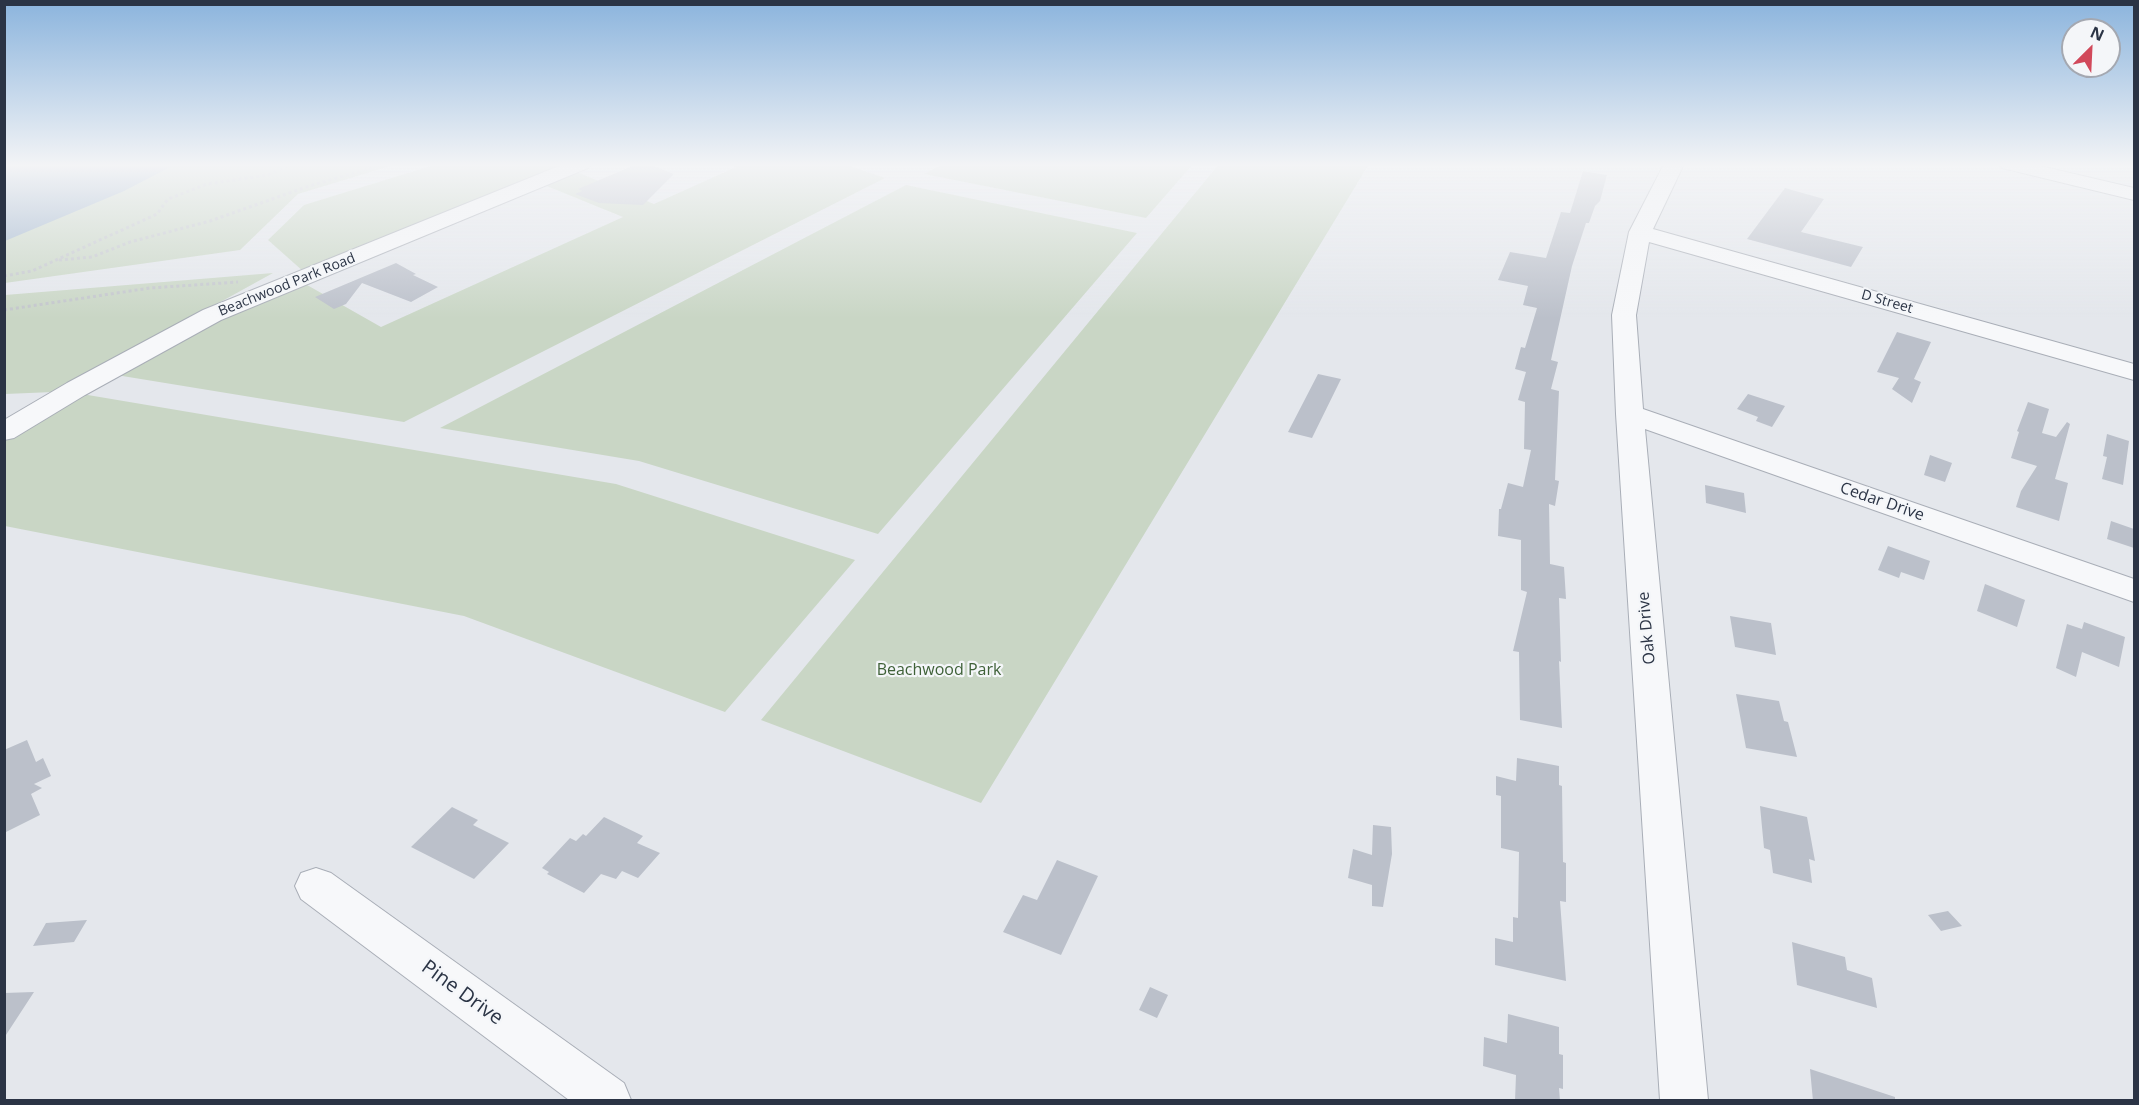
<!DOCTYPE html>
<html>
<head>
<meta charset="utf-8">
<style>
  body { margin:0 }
  #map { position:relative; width:2139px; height:1105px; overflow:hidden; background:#e4e7ec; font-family:"Open Sans",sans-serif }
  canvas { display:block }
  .frame { position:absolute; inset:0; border:6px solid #2b3445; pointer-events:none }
  .north { position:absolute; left:2061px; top:18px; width:60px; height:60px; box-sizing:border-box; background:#f4f6f9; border:2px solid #a4a8b1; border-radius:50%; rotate:24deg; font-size:16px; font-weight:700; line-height:24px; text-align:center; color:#2b3445 }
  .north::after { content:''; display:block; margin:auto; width:21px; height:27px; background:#d1495b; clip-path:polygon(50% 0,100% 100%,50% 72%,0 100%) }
</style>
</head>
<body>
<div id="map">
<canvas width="2139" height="1105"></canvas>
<div class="frame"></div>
<div class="north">N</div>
</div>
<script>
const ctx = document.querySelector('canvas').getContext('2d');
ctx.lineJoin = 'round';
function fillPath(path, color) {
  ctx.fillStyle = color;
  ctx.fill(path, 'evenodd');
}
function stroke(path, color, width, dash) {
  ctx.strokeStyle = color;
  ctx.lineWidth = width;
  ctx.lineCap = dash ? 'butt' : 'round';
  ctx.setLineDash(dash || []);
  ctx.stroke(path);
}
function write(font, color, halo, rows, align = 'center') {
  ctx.font = font + ' "Open Sans",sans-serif';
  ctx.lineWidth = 4.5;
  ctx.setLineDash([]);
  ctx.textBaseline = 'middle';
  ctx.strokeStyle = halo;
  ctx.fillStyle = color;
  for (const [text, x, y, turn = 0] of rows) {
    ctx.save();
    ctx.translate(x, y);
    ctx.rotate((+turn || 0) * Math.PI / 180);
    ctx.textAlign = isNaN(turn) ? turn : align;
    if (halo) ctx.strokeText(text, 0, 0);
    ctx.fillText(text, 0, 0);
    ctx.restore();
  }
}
fillPath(new Path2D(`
  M 157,164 L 397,164 L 298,194 L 240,250 L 5,283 L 5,225 Z
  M 437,164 L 572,164 L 565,167 L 654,204 L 736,167 L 729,164 L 844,164 L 885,178 L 404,422 L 104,373 L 293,277 L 381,327 L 623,217 L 532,180 L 304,272 L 268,240 L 304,205 Z
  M 943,164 L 1193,164 L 1146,218 L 924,174 Z
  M 1219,164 L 1369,164 L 981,803 L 761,720 Z
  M 906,185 L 1137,233 L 878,534 L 639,461 L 440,428 Z
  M 273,273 L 50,396 L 53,392 L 5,394 L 5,295 Z
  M 70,392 L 616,484 L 855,560 L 725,712 L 464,616 L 5,526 L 4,428 Z`), '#c9d6c5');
fillPath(new Path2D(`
  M 5,164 L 176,164 L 124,191 L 5,241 Z`), '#9fb4cc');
fillPath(new Path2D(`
  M 637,164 L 648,164 L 674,174 L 643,205 L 599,203 L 575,194 L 582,191 L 578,189 Z
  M 1583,171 L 1607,175 L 1600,201 L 1595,206 L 1589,223 L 1586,223 L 1572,266 L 1551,360 L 1558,362 L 1551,389 L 1559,391 L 1555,480 L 1559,481 L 1555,506 L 1549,504 L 1550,564 L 1564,567 L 1566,599 L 1559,598 L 1561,662 L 1559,661 L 1562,728 L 1520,720 L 1519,652 L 1513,651 L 1527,592 L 1521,590 L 1521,540 L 1498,536 L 1499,509 L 1501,509 L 1508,483 L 1523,487 L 1531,450 L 1524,449 L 1525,402 L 1518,400 L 1526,372 L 1515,369 L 1521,347 L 1525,348 L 1537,308 L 1523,305 L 1528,286 L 1498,280 L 1510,252 L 1546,258 L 1561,212 L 1570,213 Z
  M 1785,188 L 1824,199 L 1801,232 L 1863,247 L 1851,267 L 1747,239 Z
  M 396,263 L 416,274 L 413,275 L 438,287 L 411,302 L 362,283 L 346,304 L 334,309 L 315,297 Z
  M 1897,332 L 1931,342 L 1914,379 L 1921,382 L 1912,403 L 1892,389 L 1899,378 L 1877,372 Z
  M 1318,374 L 1341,379 L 1312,438 L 1288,432 Z
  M 1748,394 L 1785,406 L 1772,427 L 1756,421 L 1758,417 L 1737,409 Z
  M 2028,402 L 2049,409 L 2042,433 L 2056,437 L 2067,422 L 2070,424 L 2055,479 L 2068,483 L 2059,521 L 2016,507 L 2021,491 L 2037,466 L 2011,458 L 2019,432 L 2017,431 Z
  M 2107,434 L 2129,441 L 2123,485 L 2102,479 L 2107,457 L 2103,456 Z
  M 1930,455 L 1952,463 L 1945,482 L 1924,475 Z
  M 1705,485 L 1744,493 L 1746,513 L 1706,503 Z
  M 2111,521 L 2134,529 L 2134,548 L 2107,539 Z
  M 1888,546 L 1930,561 L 1924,580 L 1901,572 L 1899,578 L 1878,570 Z
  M 1985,584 L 2025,600 L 2017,627 L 1977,611 Z
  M 1730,616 L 1771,623 L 1776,655 L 1735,647 Z
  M 2084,622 L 2125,637 L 2119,667 L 2082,652 L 2076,677 L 2056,668 L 2067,624 L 2082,629 Z
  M 1736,694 L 1779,701 L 1784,721 L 1788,722 L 1797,757 L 1746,748 Z
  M 27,740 L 36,762 L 43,758 L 51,776 L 34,784 L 42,788 L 31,794 L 40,815 L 4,833 L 4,750 Z
  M 1517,758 L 1559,766 L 1559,785 L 1562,786 L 1563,862 L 1566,863 L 1566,902 L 1560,901 L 1566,981 L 1495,965 L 1495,938 L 1513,942 L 1513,917 L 1518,918 L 1519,852 L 1501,848 L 1501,796 L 1496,795 L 1496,776 L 1516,781 Z
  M 1760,806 L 1807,817 L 1815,861 L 1809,859 L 1812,883 L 1773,873 L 1770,850 L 1764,848 Z
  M 452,807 L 478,820 L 473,825 L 509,843 L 474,879 L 411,847 Z
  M 604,817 L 643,836 L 637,843 L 660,853 L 638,878 L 622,871 L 616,879 L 601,874 L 584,893 L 547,874 L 549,872 L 542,868 L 570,838 L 576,841 L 583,834 L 586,836 Z
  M 1373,825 L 1391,827 L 1392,854 L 1383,907 L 1372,906 L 1372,885 L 1348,878 L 1353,849 L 1372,855 Z
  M 1057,860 L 1098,876 L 1061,955 L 1003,932 L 1023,895 L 1037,900 Z
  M 1948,911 L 1962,926 L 1941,931 L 1928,915 Z
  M 87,920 L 74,942 L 33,946 L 46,923 Z
  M 1792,942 L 1845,957 L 1847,970 L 1872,978 L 1877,1008 L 1797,985 Z
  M 1150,987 L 1168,995 L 1157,1018 L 1139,1010 Z
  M 34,992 L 4,1038 L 4,993 Z
  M 1508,1014 L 1559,1027 L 1559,1054 L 1563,1055 L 1563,1089 L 1559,1088 L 1560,1101 L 1515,1101 L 1516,1075 L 1483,1066 L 1484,1037 L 1507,1043 Z
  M 1810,1069 L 1895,1097 L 1895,1101 L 1813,1101 Z`), '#bbc0ca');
const minor = new Path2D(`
  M 564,164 L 591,164 L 588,168 L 221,320 L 85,395 L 14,438 L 4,440 L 4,420 L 67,383 L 203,310 Z
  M 1664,164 L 1684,164 L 1653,229 L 2134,364 L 2134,380 L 1649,242 L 1636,315 L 1643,409 L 2134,579 L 2134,602 L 1645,429 L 1708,1100 L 1660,1100 L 1616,414 L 1612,315 L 1629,232 Z
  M 1999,164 L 2032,164 L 2134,188 L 2134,200 L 2002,168 Z
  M 316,868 L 331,873 L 624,1083 L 631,1100 L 569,1100 L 301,899 L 295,886 L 301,873 Z`);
stroke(minor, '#a9aeb7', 2);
stroke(new Path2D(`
  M 59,260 L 92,257 L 130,242 L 210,221 L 309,186 L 385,164
  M 4,276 L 32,271 L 157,214 L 168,199 L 207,184 L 268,175 L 291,164
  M 4,310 L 150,288 L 238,282`), '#c2c5cb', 3, [3, 3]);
fillPath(minor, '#f7f8fa');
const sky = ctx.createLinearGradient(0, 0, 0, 318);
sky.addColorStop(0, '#8bb4dd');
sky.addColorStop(0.52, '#f3f4f6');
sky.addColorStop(1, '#f3f4f600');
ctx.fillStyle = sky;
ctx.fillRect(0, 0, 2139, 318);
write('14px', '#2b3445', '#f4f6f9', [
  ["Beachwood Park Road",287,285,-22],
  ["D Street",1887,302,16]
]);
write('16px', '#2b3445', '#f4f6f9', [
  ["Cedar Drive",1882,502,19],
  ["Oak Drive",1647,628,-95]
]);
write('16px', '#3f6138', '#f4f6f9', [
  ["Beachwood Park",939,670]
]);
write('20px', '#2b3445', '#f4f6f9', [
  ["Pine Drive",462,993,36]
]);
</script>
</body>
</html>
